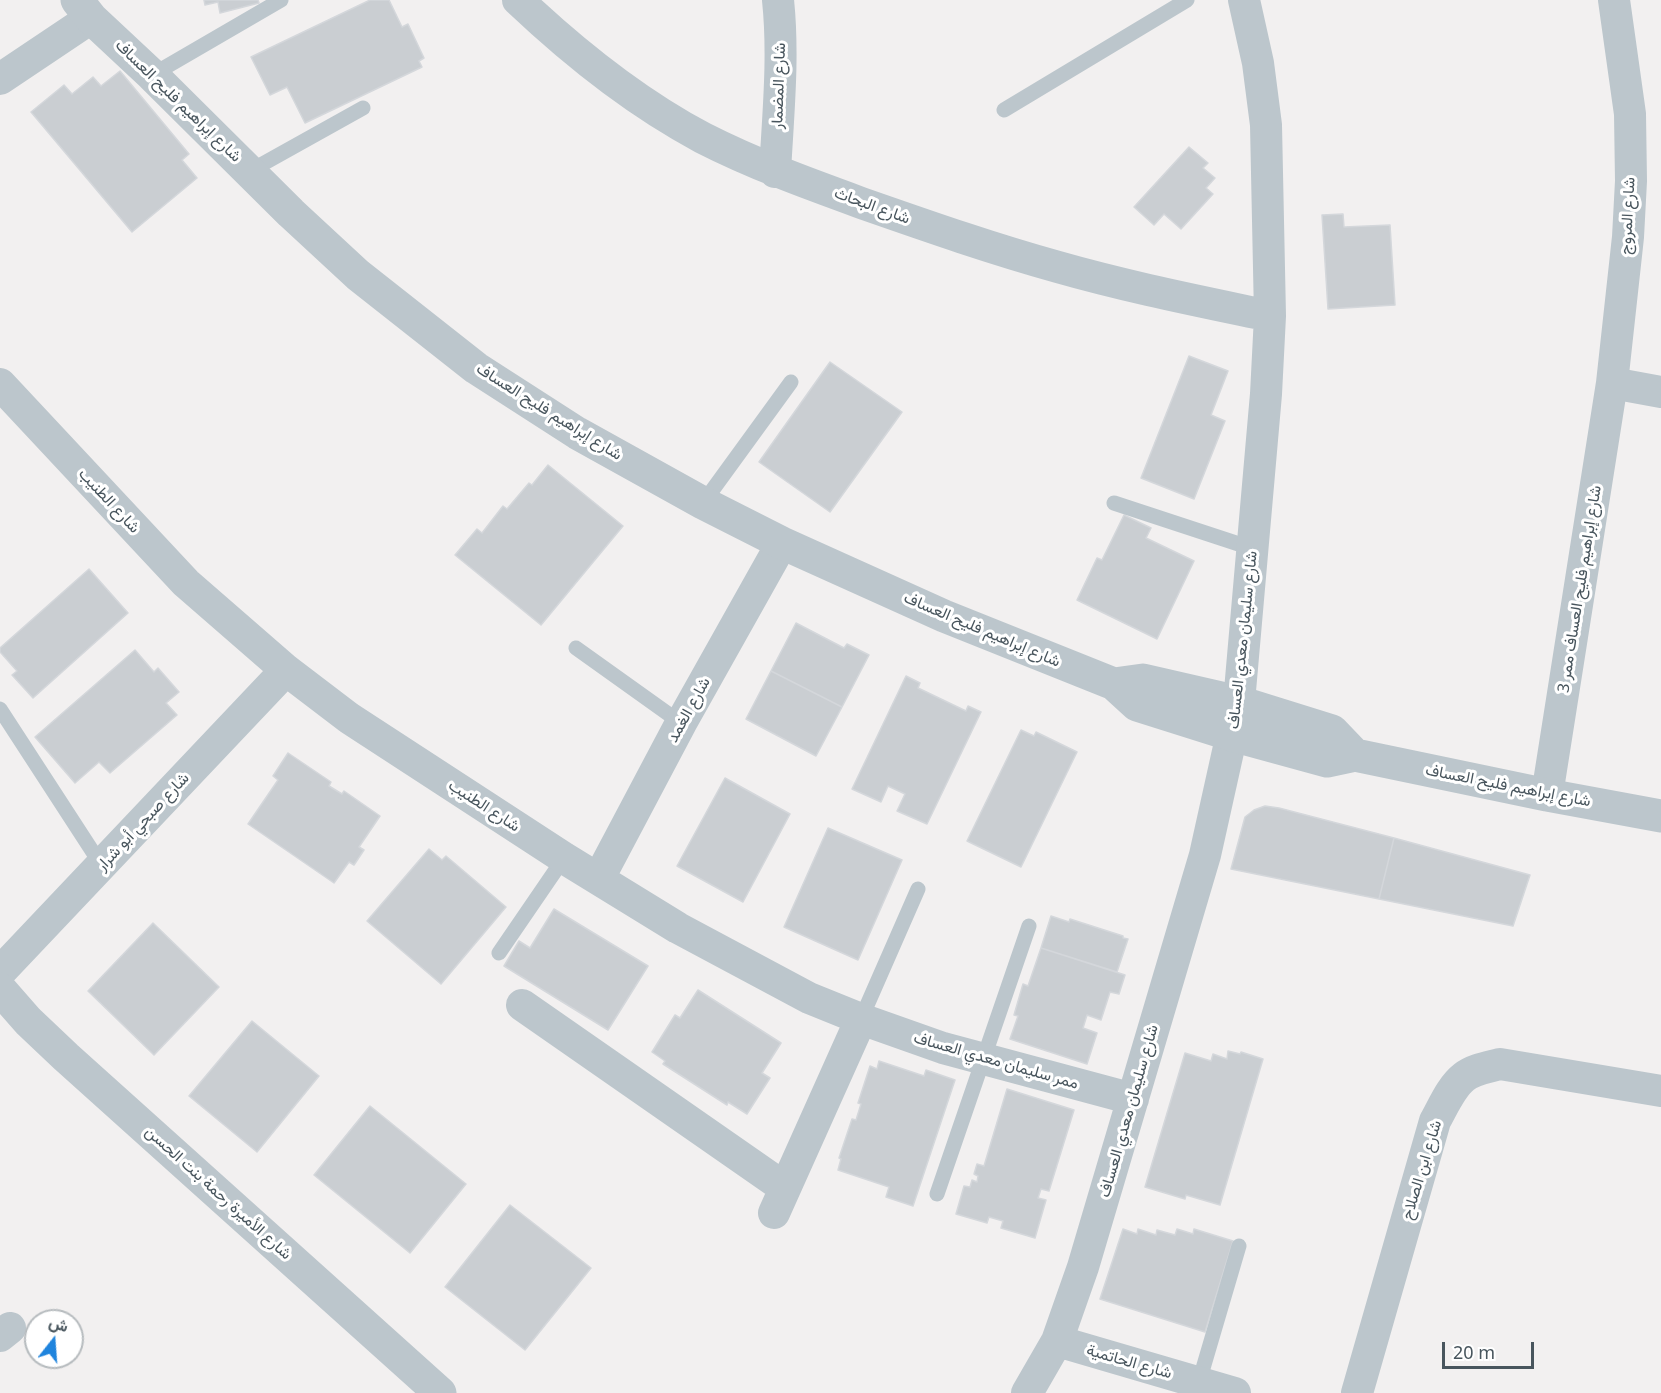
<!DOCTYPE html>
<html>
<head>
<meta charset="utf-8">
<style>
  body { margin:0 }
  #map { position:relative; width:1661px; height:1393px; overflow:hidden; background:#f2f0f0; font-family:"Noto Sans",Vazirmatn,sans-serif }
  canvas { display:block }
  .north { position:absolute; left:24px; top:1309px; width:60px; height:60px; box-sizing:border-box; background:#fff; border:2px solid #b6bbbe; border-radius:50%; rotate:17deg; font-size:16px; font-weight:700; line-height:24px; text-align:center; color:#48555d }
  .north::after { content:''; display:block; margin:auto; width:21px; height:27px; background:#1f84dd; clip-path:polygon(50% 0,100% 100%,50% 72%,0 100%) }
  .scale { position:absolute; left:1442px; top:1342px; width:92px; height:27px; box-sizing:border-box; border:3px solid #48555d; border-top:0; padding-left:8px; font-size:18px; line-height:21px; white-space:nowrap; color:#48555d; -webkit-text-stroke:4px #fff; paint-order:stroke }
</style>
</head>
<body>
<div id="map">
<canvas width="1661" height="1393"></canvas>
<div class="north">ش</div>
<div class="scale">20 m</div>
</div>
<script>
const ctx = document.querySelector('canvas').getContext('2d');
ctx.lineJoin = 'round';
function fillPath(path, color) {
  ctx.fillStyle = color;
  ctx.fill(path, 'evenodd');
}
function stroke(path, color, width, dash) {
  ctx.strokeStyle = color;
  ctx.lineWidth = width;
  ctx.lineCap = dash ? 'butt' : 'round';
  ctx.setLineDash(dash || []);
  ctx.stroke(path);
}
function write(font, color, halo, rows, align = 'center') {
  ctx.font = font + ' "Noto Sans",Vazirmatn,sans-serif';
  ctx.lineWidth = 6;
  ctx.setLineDash([]);
  ctx.textBaseline = 'middle';
  ctx.strokeStyle = halo;
  ctx.fillStyle = color;
  for (const [text, x, y, turn = 0] of rows) {
    ctx.save();
    ctx.translate(x, y);
    ctx.rotate((+turn || 0) * Math.PI / 180);
    ctx.textAlign = isNaN(turn) ? turn : align;
    if (halo) ctx.strokeText(text, 0, 0);
    ctx.fillText(text, 0, 0);
    ctx.restore();
  }
}
const building = new Path2D(`
  M 204,0 L 258,0 L 259,3 L 220,13 L 218,2 L 205,5 Z
  M 370,0 L 389,0 L 402,27 L 408,24 L 424,58 L 419,61 L 422,67 L 305,123 L 287,87 L 270,95 L 251,57 Z
  M 120,71 L 189,154 L 182,160 L 197,178 L 132,232 L 31,112 L 64,85 L 72,94 L 93,77 L 101,86 Z
  M 1189,147 L 1208,163 L 1203,168 L 1215,178 L 1206,188 L 1213,194 L 1181,229 L 1164,214 L 1154,225 L 1134,207 Z
  M 1343,214 L 1344,227 L 1390,225 L 1395,305 L 1328,309 L 1322,215 Z
  M 1189,356 L 1228,371 L 1211,415 L 1225,421 L 1194,499 L 1141,478 Z
  M 830,362 L 902,412 L 830,512 L 759,462 Z
  M 548,465 L 623,526 L 541,625 L 455,555 L 477,529 L 482,533 L 503,506 L 507,509 L 529,483 L 532,485 Z
  M 1124,515 L 1151,528 L 1146,538 L 1194,561 L 1157,639 L 1077,600 L 1097,558 L 1102,560 Z
  M 89,569 L 128,613 L 33,698 L 12,675 L 17,671 L 0,652 L 0,648 Z
  M 796,623 L 844,648 L 847,644 L 869,655 L 842,707 L 771,671 Z
  M 135,650 L 154,672 L 158,668 L 179,692 L 166,703 L 177,715 L 110,773 L 99,762 L 75,783 L 35,737 Z
  M 771,671 L 842,707 L 816,756 L 746,719 Z
  M 906,676 L 920,683 L 918,688 L 966,711 L 968,706 L 981,712 L 927,824 L 897,811 L 905,794 L 888,786 L 881,802 L 852,789 Z
  M 1021,730 L 1034,736 L 1036,732 L 1077,752 L 1021,867 L 967,841 Z
  M 288,753 L 331,782 L 329,786 L 342,794 L 344,791 L 380,816 L 359,847 L 364,850 L 354,865 L 349,862 L 334,883 L 248,824 L 278,780 L 273,776 Z
  M 725,778 L 790,814 L 743,902 L 677,866 Z
  M 1265,806 L 1279,808 L 1394,838 L 1379,899 L 1231,869 L 1245,817 L 1254,810 Z
  M 828,828 L 902,860 L 858,960 L 784,927 Z
  M 1394,838 L 1530,875 L 1513,926 L 1379,899 Z
  M 429,849 L 442,860 L 446,856 L 506,907 L 441,984 L 367,921 Z
  M 554,909 L 648,966 L 608,1030 L 504,966 L 519,941 L 530,948 Z
  M 1051,916 L 1069,922 L 1070,919 L 1123,936 L 1123,938 L 1128,939 L 1117,972 L 1041,948 Z
  M 153,923 L 219,987 L 154,1055 L 88,991 Z
  M 1041,948 L 1125,975 L 1119,994 L 1110,992 L 1101,1020 L 1087,1015 L 1083,1028 L 1097,1033 L 1087,1064 L 1010,1039 L 1018,1016 L 1014,1015 L 1023,984 L 1028,986 Z
  M 698,990 L 781,1043 L 762,1073 L 770,1078 L 747,1114 L 728,1102 L 727,1105 L 663,1064 L 665,1061 L 652,1052 L 675,1015 L 680,1018 Z
  M 252,1021 L 319,1076 L 257,1152 L 189,1096 Z
  M 1228,1051 L 1240,1054 L 1241,1052 L 1263,1059 L 1220,1205 L 1186,1195 L 1185,1199 L 1145,1187 L 1185,1053 L 1211,1061 L 1213,1054 L 1227,1059 Z
  M 879,1061 L 924,1076 L 926,1070 L 955,1080 L 913,1206 L 886,1197 L 889,1187 L 838,1170 L 841,1159 L 839,1158 L 852,1119 L 856,1120 L 861,1104 L 858,1103 L 870,1066 L 877,1069 Z
  M 1007,1089 L 1074,1110 L 1049,1191 L 1041,1189 L 1038,1198 L 1046,1200 L 1035,1238 L 1001,1228 L 1003,1221 L 989,1217 L 987,1223 L 956,1214 L 964,1186 L 970,1187 L 972,1180 L 977,1182 L 978,1176 L 974,1174 L 977,1164 L 984,1166 Z
  M 370,1106 L 466,1184 L 410,1253 L 314,1175 Z
  M 510,1205 L 591,1268 L 525,1350 L 445,1287 Z
  M 1123,1229 L 1137,1234 L 1138,1229 L 1156,1235 L 1157,1230 L 1175,1235 L 1177,1229 L 1193,1234 L 1194,1229 L 1233,1241 L 1205,1332 L 1100,1299 Z`);
fillPath(building, '#caced2');
stroke(building, '#d4d7db', 1.5);
stroke(new Path2D(`
  M 152,75 L 281,0
  M 1004,110 L 1187,0
  M 250,171 L 363,108
  M 703,503 L 791,382
  M 1114,503 L 1254,549
  M 576,648 L 681,723
  M 0,709 L 102,866
  M 499,953 L 564,858
  M 861,1019 L 918,889
  M 937,1194 L 1029,926
  M 1199,1382 L 1239,1246`), '#bcc6cc', 15);
stroke(new Path2D(`
  M 518,0 C 574,53 635,102 703,138 C 756,165 812,185 867,205 C 930,227 993,249 1058,267 C 1128,287 1199,301 1270,316
  M 0,79 L 91,18
  M 775,172 C 778,115 784,57 778,0
  M 1612,383 L 1661,392
  M 0,384 L 186,583 L 286,670 L 349,718 L 564,858 L 678,928 L 809,998 L 861,1019 L 943,1048 L 1133,1099
  M 1547,795 L 1612,383 L 1628,237 L 1631,181 L 1630,114 L 1614,0
  M 599,878 L 681,723 L 782,543
  M 0,972 L 286,670
  M 522,1005 L 785,1188
  M 774,1213 L 861,1019
  M 0,1336 L 10,1328
  M 1057,1341 L 1235,1393
  M 1027,1393 L 1057,1341 L 1083,1267 L 1205,855 L 1239,702 L 1266,394 L 1270,316 L 1266,125 L 1258,63 L 1244,0
  M 1357,1393 L 1435,1121 C 1443,1107 1451,1087 1464,1077 C 1474,1069 1489,1067 1500,1064 L 1661,1091`), '#bcc6cc', 32);
stroke(new Path2D(`
  M 77,0 L 91,18 L 152,75 L 291,213 L 358,275 L 476,368 L 577,433 L 703,503 L 782,543 L 944,616 L 1114,684 L 1137,705 L 1232,735 L 1327,761 L 1355,755 L 1547,795 L 1661,816
  M 1114,684 L 1143,680 L 1239,702 L 1332,731 L 1355,755
  M 0,989 L 28,1021 L 66,1057 L 440,1393`), '#bcc6cc', 33);
write('16px', '#48555d', '#fff', [
  ["شارع المضمار",779,86,-88],
  ["شارع إبراهيم فليح العساف",178,101,44],
  ["شارع البحاث",872,206,20],
  ["شارع المروج",1628,216,-87],
  ["شارع إبراهيم فليح العساف",549,412,32],
  ["شارع الطنيب",109,501,47],
  ["شارع إبراهيم فليح العساف ممر 3",1580,589,-81],
  ["شارع إبراهيم فليح العساف",982,630,23],
  ["شارع سليمان معدي العساف",1243,640,-84],
  ["شارع الغمد",689,710,-61],
  ["شارع إبراهيم فليح العساف",1508,786,11],
  ["شارع الطنيب",484,806,33],
  ["شارع صبحي أبو شرار",143,822,-47],
  ["ممر سليمان معدي العساف",996,1061,16],
  ["شارع سليمان معدي العساف",1129,1111,-74],
  ["شارع ابن الصلاح",1422,1170,-73],
  ["شارع الأميرة رحمة بنت الحسن",218,1193,42],
  ["شارع الحاتمية",1129,1362,16]
]);
</script>
</body>
</html>
